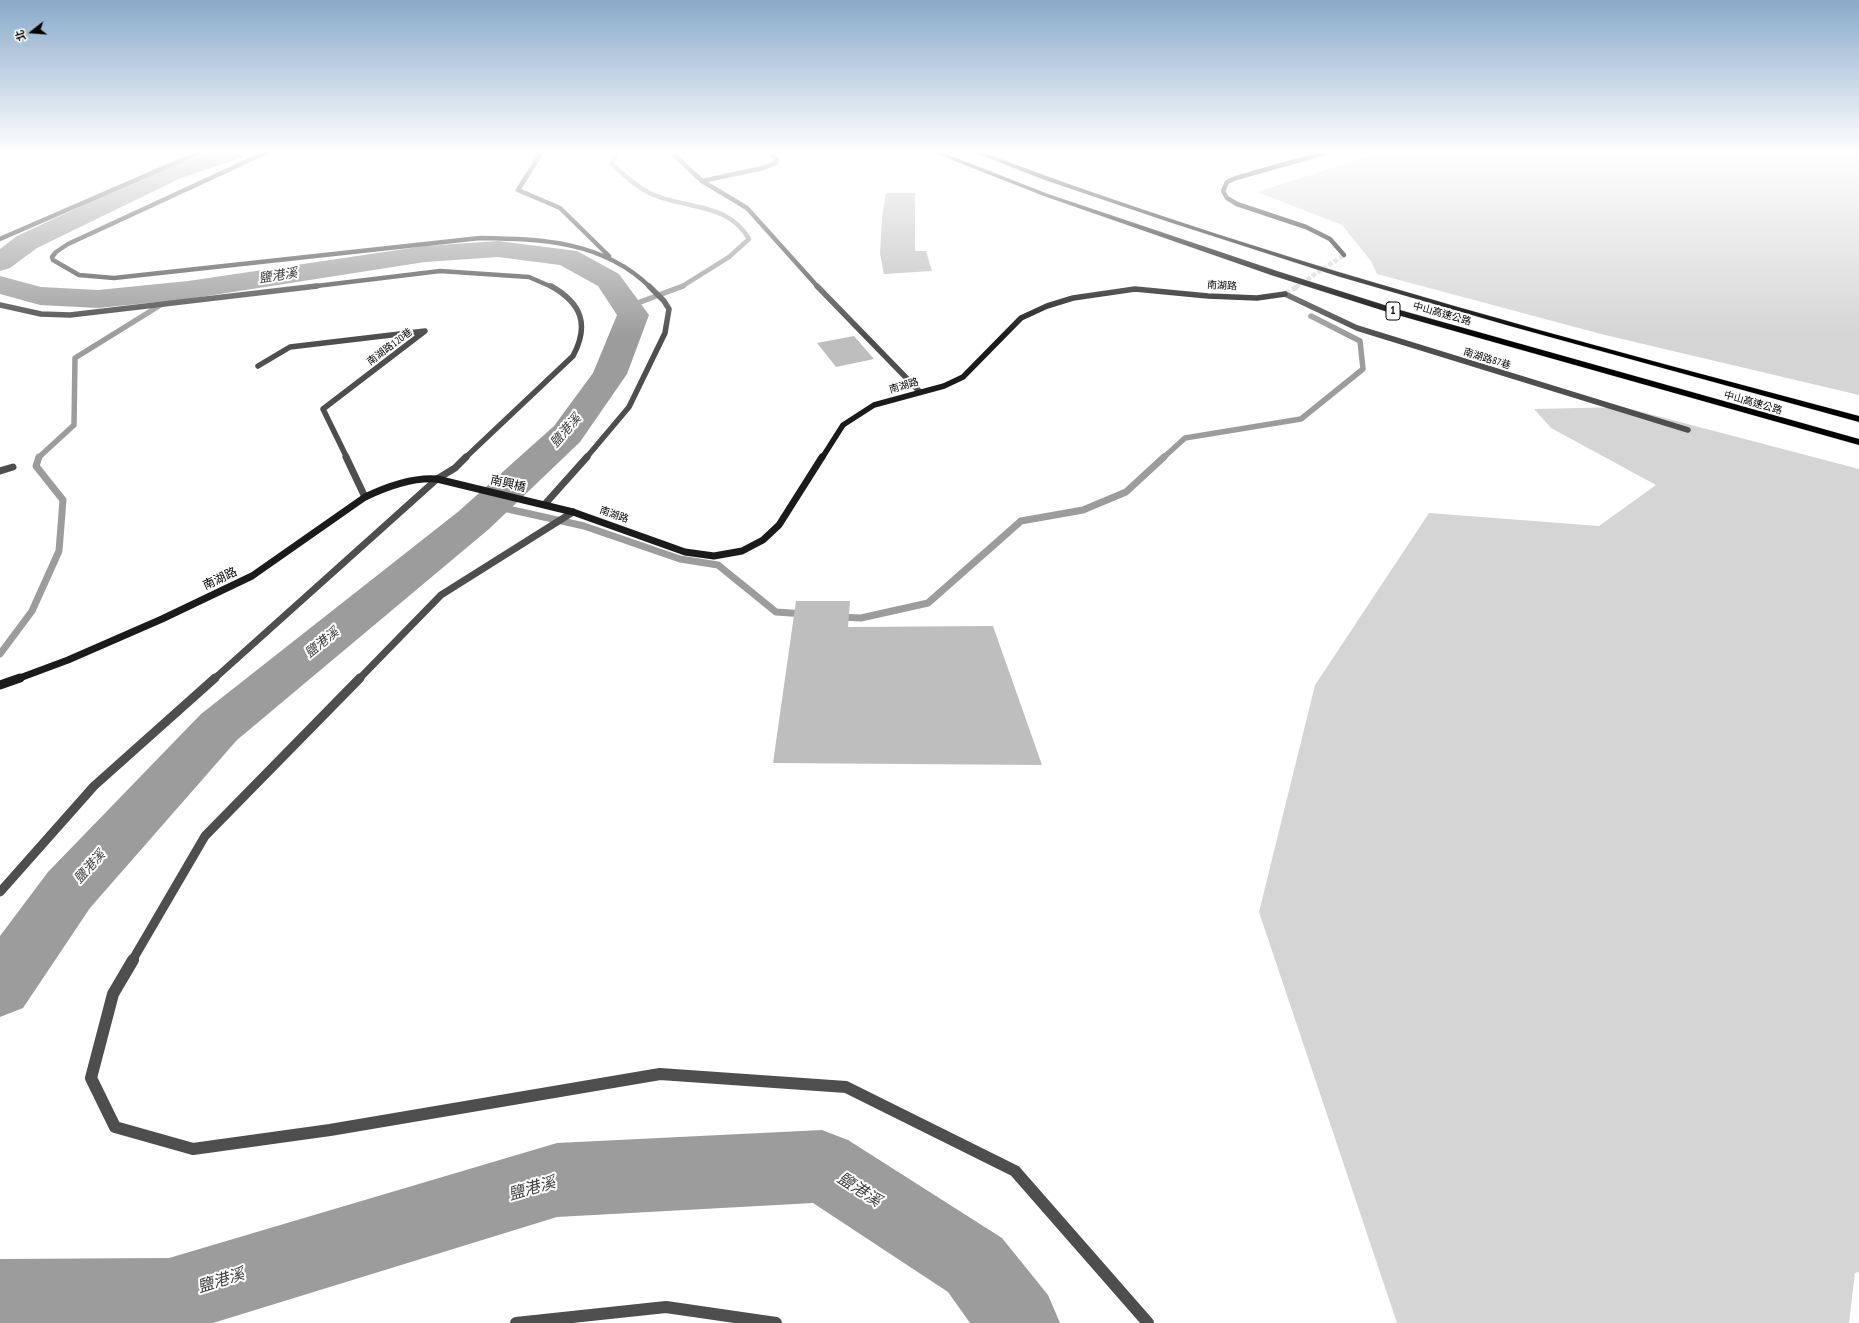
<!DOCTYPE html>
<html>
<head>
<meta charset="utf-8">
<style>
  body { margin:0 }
  #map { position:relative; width:1859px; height:1323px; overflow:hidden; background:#fff; font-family:"PT Sans Narrow","Noto Sans TC",sans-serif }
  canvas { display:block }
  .north { position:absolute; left:12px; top:12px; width:40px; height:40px; -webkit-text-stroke:3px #fff; paint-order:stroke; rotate:253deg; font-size:11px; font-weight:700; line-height:16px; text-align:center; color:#000 }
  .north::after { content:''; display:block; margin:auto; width:14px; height:18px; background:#000; clip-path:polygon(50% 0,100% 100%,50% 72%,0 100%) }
</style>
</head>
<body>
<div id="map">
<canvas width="1859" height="1323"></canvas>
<div class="north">北</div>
</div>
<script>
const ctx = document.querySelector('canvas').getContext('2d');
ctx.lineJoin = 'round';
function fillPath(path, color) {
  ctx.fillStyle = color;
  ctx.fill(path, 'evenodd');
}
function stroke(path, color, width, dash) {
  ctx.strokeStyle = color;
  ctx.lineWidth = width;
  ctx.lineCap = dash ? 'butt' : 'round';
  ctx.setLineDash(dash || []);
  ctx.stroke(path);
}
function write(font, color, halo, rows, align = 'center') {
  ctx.font = font + ' "PT Sans Narrow","Noto Sans TC",sans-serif';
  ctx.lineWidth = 4;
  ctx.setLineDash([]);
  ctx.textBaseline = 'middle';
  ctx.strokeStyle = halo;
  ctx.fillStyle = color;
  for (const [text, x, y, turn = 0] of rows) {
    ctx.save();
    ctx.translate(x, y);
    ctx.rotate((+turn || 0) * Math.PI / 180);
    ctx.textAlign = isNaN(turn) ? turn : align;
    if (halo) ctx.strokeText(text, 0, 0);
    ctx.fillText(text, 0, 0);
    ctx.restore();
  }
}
fillPath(new Path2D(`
  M 1382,152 L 1859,152 L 1859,395 L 1601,334 L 1377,274 L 1371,261 L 1342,225 L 1257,192 Z
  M 1623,407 L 1859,469 L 1859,1272 L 1855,1273 L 1849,1323 L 1397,1323 L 1259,912 L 1315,685 L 1429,513 L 1599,526 L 1656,485 L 1551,428 L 1534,409 Z`), '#d5d5d5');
stroke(new Path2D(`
  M 617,152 L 612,164 C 625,176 638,188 654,195 C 688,209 728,203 749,239 L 729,257 L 681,287`), '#9c9c9c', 4.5);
stroke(new Path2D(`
  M 627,307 L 683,286
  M 38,458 L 74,425 L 75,358 L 183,291
  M 1163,458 L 1185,438 L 1301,419 L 1363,369 L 1360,341 L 1311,316`), '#9c9c9c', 5.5);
stroke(new Path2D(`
  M 490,505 L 584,526 L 680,559 L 718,565 L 776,612 L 805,614
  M 838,617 L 861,618 L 928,603 L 1021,521 L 1083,510 L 1126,492 L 1164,457
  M 0,654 L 32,611 L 59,551 L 63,500 L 36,466 L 39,457`), '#9c9c9c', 7);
fillPath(new Path2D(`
  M 211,152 L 246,152 L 243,157 L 181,178 L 37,248 L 10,268 L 0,271 L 0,249 L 17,236 L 163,168 Z
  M 498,241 L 577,251 L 619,274 L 649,315 L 627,374 L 580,442 L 489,529 L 237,740 L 90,908 L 23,1008 L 0,1017 L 0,936 L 48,872 L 201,714 L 459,511 L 554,426 L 593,373 L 617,315 L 598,286 L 560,265 L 498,257 L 425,262 L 188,299 L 98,308 L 40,305 L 0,294 L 0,276 L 41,287 L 98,290 L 188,281 L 425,246 Z
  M 822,1130 L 848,1140 L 1002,1238 L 1048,1295 L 1060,1323 L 970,1323 L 948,1292 L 813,1203 L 557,1217 L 213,1323 L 0,1323 L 0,1259 L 169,1258 L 557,1143 Z`), '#9c9c9c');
fillPath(new Path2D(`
  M 886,193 L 915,193 L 915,251 L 926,251 L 932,271 L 884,274 L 880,254 L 882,217 Z
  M 854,336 L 874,359 L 836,367 L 817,343 Z
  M 796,601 L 850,601 L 848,627 L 993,626 L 1042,765 L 773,763 Z`), '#bebebe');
stroke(new Path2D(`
  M 1296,287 L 1344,255`), '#d9d9d9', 4.5, [4.5, 2]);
stroke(new Path2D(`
  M 1285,294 L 1298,286`), '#d9d9d9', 5.5, [5.5, 3]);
const highway = new Path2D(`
  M 932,152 L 941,152 L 1048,194 L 1277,271 L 1400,310 L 1859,439 L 1859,445 L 1394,314 L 1271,275 L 1044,196 Z
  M 973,152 L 982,152 C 1059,182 1138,208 1217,234 C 1428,302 1644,359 1859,416 L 1859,422 L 1510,326 L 1337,276 L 1166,221 L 1045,180 Z`);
stroke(highway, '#dbdbdb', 1);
stroke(new Path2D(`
  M 267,152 L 68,244 L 56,252 L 52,257 L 53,260 L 79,275 L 114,278 L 480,238 C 542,239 603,241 650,287
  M 542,152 L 518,190 L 560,208 L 609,256
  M 702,181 L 763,168 L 776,163 L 777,160 L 773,156
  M 0,239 L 200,152
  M 308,287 L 440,271 L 529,277 L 552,287`), '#4e4e4e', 4.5);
stroke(new Path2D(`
  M 1285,294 L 1357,328 L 1688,430
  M 0,305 L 41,314 L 70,315 L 317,286
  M 258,366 L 290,347 L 425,331 L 323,409 L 347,458
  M 465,458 L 573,356 C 590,324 581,303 551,286
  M 586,458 L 629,407 L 665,333 L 669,309 L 664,301 L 649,286`), '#4e4e4e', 5.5);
stroke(new Path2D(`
  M 346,457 L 365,497
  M 0,471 L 13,467
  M 437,479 L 455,468 L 466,457
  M 545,504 L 587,457`), '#4e4e4e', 7);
stroke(new Path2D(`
  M 671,152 L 702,181 L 747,208 L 818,287`), '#4e4e4e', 4.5);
stroke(new Path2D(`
  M 817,286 L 920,392`), '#4e4e4e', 5.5);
stroke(new Path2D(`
  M 214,679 L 437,479
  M 359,679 L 441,595 L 573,512`), '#4e4e4e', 7);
stroke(new Path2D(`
  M 0,892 L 94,786 L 215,678
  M 132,961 L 205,836 L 360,678`), '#4e4e4e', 9);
stroke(new Path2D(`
  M 133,960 L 113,994 L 91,1078 L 115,1127 L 193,1149 L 330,1130 L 660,1074 L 846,1087 L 1015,1171 L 1148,1323
  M 516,1323 L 666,1307 L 776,1323`), '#4e4e4e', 12);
stroke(new Path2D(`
  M 1328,152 L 1236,178 L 1227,182 L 1223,191 L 1227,198 L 1237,204 L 1306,227 L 1330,239 L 1344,255`), '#1b1b1b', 4.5);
stroke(new Path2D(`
  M 822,458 L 843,425 L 874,405 L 944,386 L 963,377 L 1021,318 L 1047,306 L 1073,298 L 1135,289 L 1208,296 L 1257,298 L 1285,294`), '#1b1b1b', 5.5);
stroke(new Path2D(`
  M 17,679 L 68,660 L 162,619 L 252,576 L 365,497 C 386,487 413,477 437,479 L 573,512 L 685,552 L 714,556 L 742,551 L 763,540 L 779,525 L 822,457`), '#1b1b1b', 7);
stroke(new Path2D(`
  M 0,685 L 20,678`), '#1b1b1b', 9);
fillPath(highway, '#000');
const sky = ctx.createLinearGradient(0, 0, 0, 337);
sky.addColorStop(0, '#89aaca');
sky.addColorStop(0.45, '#fff');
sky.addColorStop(1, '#ffffff00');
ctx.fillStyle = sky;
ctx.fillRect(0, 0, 1859, 337);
write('10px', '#000', '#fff', [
  ["南湖路",1222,286,3],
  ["中山高速公路",1442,314,16],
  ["南湖路120巷",390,347,-37],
  ["南湖路87巷",1487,359,17],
  ["南湖路",904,386,-16],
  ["中山高速公路",1753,403,16],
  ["南湖路",614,515,19]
]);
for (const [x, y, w] of [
  [1393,311,14]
]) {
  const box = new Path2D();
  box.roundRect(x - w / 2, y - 9, w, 18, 3);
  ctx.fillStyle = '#fff';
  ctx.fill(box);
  stroke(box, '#000', 1);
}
write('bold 11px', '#000', null, [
  ["1",1393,311]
]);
write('12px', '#000', '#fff', [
  ["南興橋",508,484,13],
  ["南湖路",220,579,-25]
]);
write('italic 13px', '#3d3d3d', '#fff', [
  ["鹽港溪",278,276,-9],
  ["鹽港溪",566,431,-49],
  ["鹽港溪",322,643,-39],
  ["鹽港溪",90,867,-48]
]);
write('italic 16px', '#3d3d3d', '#fff', [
  ["鹽港溪",532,1189,-16],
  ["鹽港溪",859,1190,33],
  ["鹽港溪",221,1281,-17]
]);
</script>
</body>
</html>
